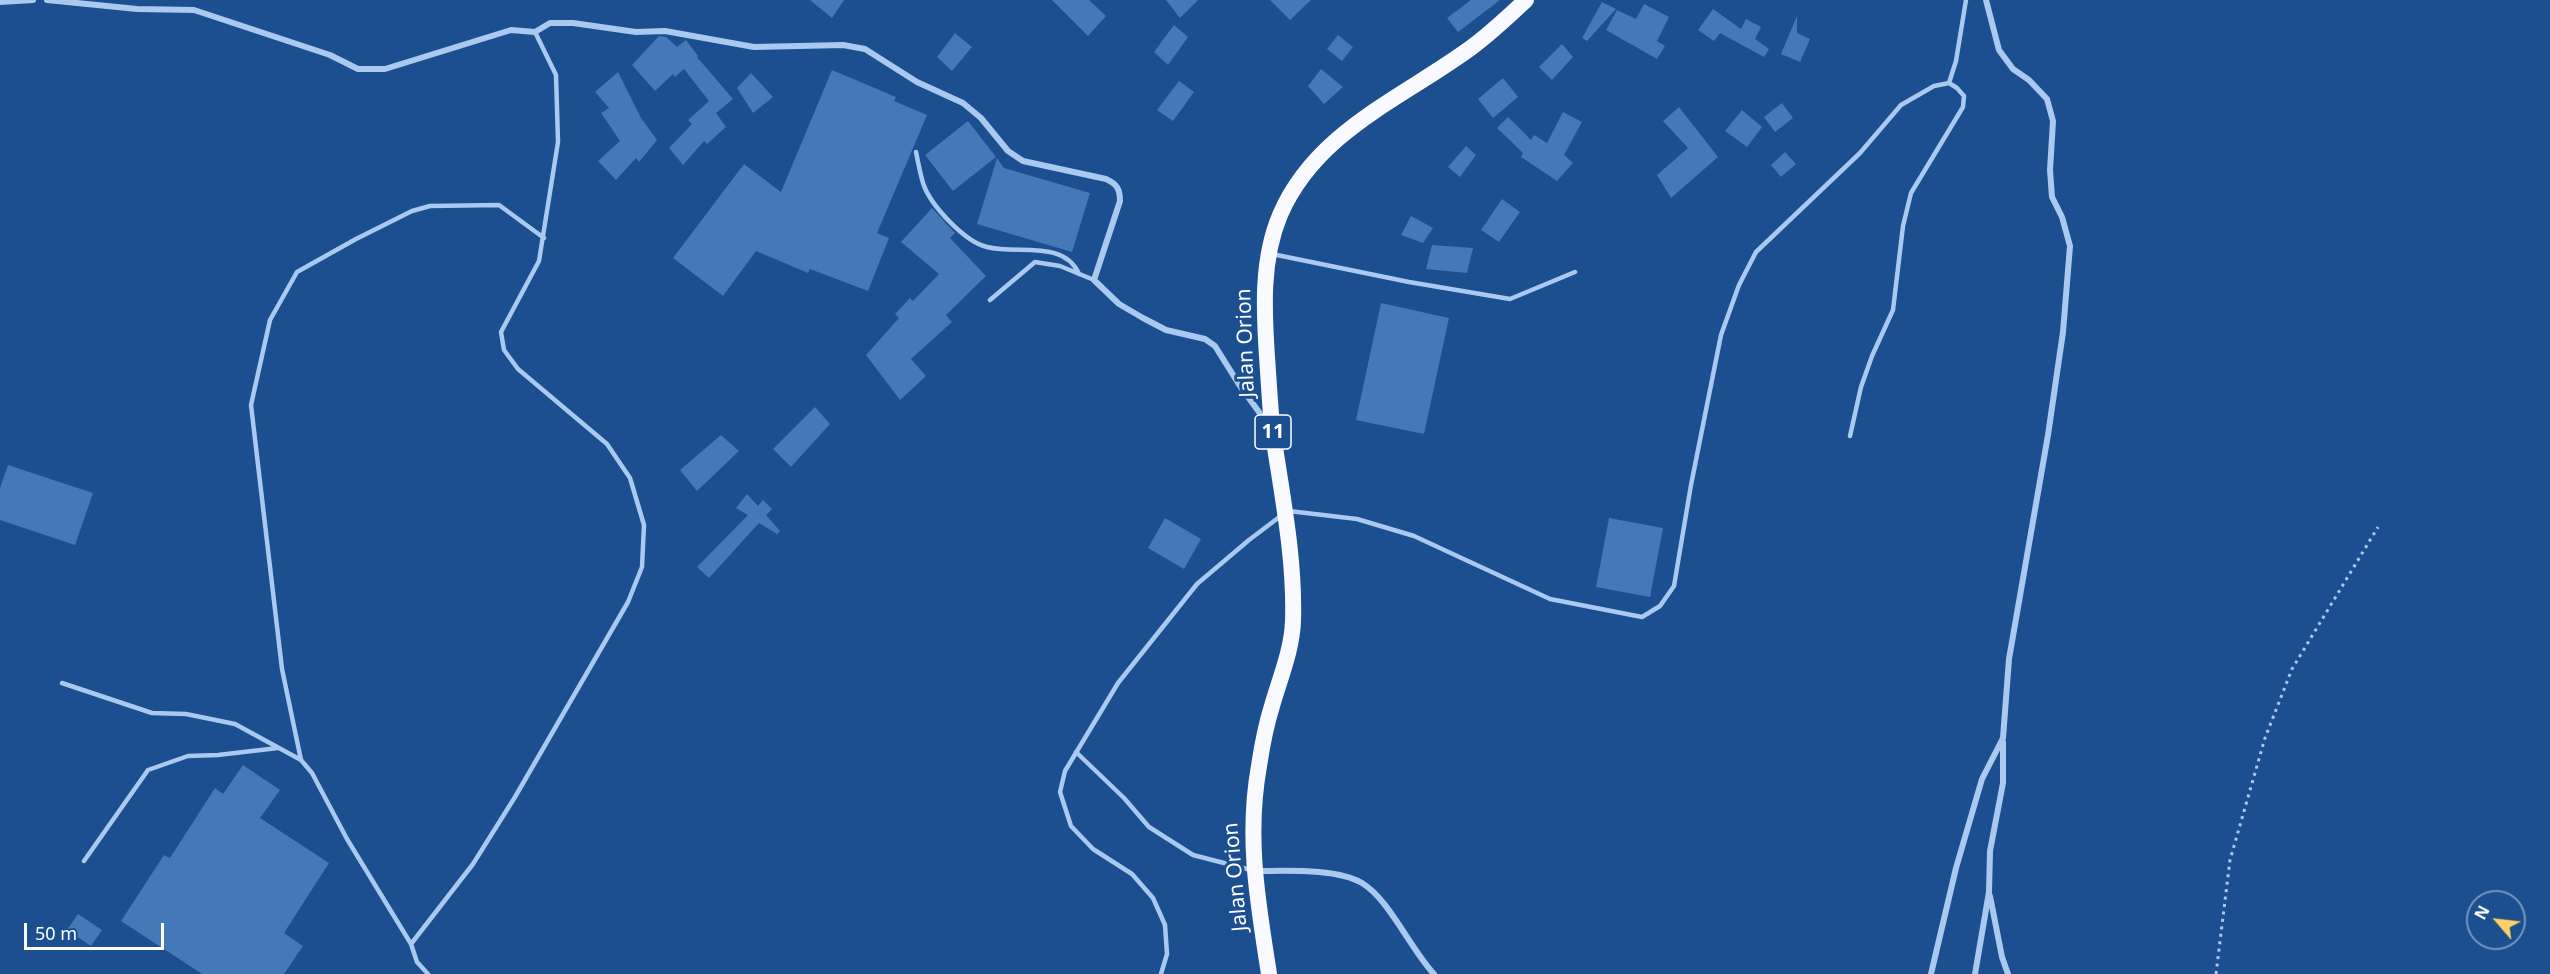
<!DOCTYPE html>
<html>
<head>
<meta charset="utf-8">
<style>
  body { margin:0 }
  #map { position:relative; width:2550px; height:974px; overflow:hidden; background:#1b4f8f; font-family:"Noto Sans",sans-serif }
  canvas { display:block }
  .north { position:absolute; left:2466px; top:890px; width:60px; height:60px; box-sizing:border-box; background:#1b4f8f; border:2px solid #7695bc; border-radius:50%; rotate:298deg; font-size:16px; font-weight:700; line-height:24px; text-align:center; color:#fff }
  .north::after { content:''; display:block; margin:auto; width:21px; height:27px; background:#ffd166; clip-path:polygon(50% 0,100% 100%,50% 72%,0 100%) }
  .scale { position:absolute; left:24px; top:923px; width:140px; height:27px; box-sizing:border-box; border:3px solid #fff; border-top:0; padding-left:8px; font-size:18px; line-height:21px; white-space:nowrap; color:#fff; -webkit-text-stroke:4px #1b4f8f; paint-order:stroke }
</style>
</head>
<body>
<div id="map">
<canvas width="2550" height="974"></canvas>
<div class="north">N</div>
<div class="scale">50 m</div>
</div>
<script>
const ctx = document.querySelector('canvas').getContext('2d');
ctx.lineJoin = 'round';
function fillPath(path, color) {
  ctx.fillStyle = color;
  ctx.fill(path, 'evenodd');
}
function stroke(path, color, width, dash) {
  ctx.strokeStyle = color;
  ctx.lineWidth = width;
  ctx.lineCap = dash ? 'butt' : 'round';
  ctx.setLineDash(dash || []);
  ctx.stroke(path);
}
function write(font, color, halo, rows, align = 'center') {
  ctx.font = font + ' "Noto Sans",sans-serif';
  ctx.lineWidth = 6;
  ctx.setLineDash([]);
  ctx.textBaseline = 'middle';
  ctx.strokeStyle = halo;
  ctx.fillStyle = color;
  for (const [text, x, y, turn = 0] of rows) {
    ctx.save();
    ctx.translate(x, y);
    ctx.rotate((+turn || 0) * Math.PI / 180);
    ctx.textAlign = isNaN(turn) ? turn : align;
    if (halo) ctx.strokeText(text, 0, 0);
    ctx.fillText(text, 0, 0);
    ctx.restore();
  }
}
fillPath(new Path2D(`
  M 810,0 L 844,0 L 832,18 Z
  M 1052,0 L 1089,0 L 1106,16 L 1088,36 Z
  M 1166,0 L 1198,0 L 1180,18 Z
  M 1270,0 L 1311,0 L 1290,20 Z
  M 1471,0 L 1500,0 L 1458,32 L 1447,18 Z
  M 1602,2 L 1616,9 L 1587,41 L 1582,38 Z
  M 1644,4 L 1669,17 L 1657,41 L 1665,46 L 1657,59 L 1606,30 L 1617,10 L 1636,19 Z
  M 1713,9 L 1741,29 L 1746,19 L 1761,27 L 1755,39 L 1769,49 L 1764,57 L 1720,33 L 1714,41 L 1698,30 Z
  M 1797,16 L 1797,33 L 1810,39 L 1800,62 L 1781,54 Z
  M 1174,25 L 1188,37 L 1168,65 L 1154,52 Z
  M 955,33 L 972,47 L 952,71 L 937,57 Z
  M 1338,35 L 1353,47 L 1342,61 L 1327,49 Z
  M 659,36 L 666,37 L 677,47 L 686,40 L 698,56 L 697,57 L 733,99 L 716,113 L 726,127 L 707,144 L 704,141 L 683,165 L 669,148 L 692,124 L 688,120 L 709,101 L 684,69 L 675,77 L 673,74 L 655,91 L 632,65 Z
  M 1562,44 L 1573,57 L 1552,80 L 1539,67 Z
  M 1321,69 L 1343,87 L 1324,104 L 1308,86 Z
  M 832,70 L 896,97 L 894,101 L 927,115 L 877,233 L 889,238 L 868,291 L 810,269 L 808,273 L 756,251 L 723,296 L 673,258 L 744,164 L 781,192 Z
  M 618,72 L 641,118 L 657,140 L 639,162 L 636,158 L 616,180 L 598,161 L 620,141 L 601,113 L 609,108 L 595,92 Z
  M 751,73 L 773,97 L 753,113 L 737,88 Z
  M 1503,78 L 1518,97 L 1493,118 L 1478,99 Z
  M 1179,81 L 1194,92 L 1173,121 L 1157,110 Z
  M 1782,103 L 1793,118 L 1775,132 L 1764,117 Z
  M 1679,107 L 1718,157 L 1671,198 L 1657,175 L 1688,148 L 1663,121 Z
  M 1742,110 L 1762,127 L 1747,147 L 1725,131 Z
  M 1563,112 L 1582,122 L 1564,155 L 1573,163 L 1557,181 L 1521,157 L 1523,153 L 1497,128 L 1508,117 L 1531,140 L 1534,135 L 1547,143 Z
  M 968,121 L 996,157 L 953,191 L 925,155 Z
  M 1466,146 L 1476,155 L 1460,177 L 1448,167 Z
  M 1785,152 L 1796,164 L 1781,177 L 1771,165 Z
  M 997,158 L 1004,168 L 1090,193 L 1072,252 L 977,224 Z
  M 1502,199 L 1520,212 L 1499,242 L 1481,230 Z
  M 932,208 L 955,233 L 950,238 L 986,276 L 946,315 L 952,322 L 911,359 L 926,376 L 900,400 L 866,355 L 899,318 L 895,314 L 910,298 L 913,301 L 939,274 L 901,242 Z
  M 1411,216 L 1433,228 L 1423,243 L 1401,235 Z
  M 1432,245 L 1473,248 L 1467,273 L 1426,269 Z
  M 1381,303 L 1449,318 L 1424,434 L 1356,420 Z
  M 815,407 L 830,424 L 791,467 L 773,449 Z
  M 721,435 L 739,451 L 697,491 L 680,470 Z
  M 8,465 L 93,493 L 75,545 L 0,520 L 0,488 Z
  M 747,494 L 758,506 L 763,500 L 772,509 L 766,515 L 780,531 L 777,534 L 759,523 L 709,578 L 697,567 L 748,515 L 736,508 Z
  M 1165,518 L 1201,539 L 1184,569 L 1148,548 Z
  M 1609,518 L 1663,528 L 1650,597 L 1596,587 Z
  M 243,765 L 280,790 L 260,818 L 329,863 L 284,933 L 303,946 L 284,974 L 202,974 L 121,921 L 164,855 L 170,858 L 215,788 L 223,794 Z
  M 78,914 L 102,930 L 91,946 L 67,930 Z`), '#4478b7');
stroke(new Path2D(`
  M 2216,974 L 2230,860 L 2265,738 L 2292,669 L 2378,527`), '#a9c9ee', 3, [3, 4.5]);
stroke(new Path2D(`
  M 916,152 C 918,162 920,173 923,183 C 930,205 965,242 987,247 C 1017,255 1064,239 1079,274
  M 1272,254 L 1409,282 L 1510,299 L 1575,272
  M 990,300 L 1035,262 L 1060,266 L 1094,280
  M 1850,436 L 1861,387 L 1872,356 L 1893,310 L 1903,226 L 1911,193 L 1963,107 L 1964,96 L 1957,88 L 1949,83
  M 1289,511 L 1357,519 L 1414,536 L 1550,599 L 1642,617 L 1660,606 L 1674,586 L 1691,485 L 1721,335 L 1739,285 L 1756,252 L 1860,153 L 1901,105 L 1934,86 L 1949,83 L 1956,61 L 1966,0
  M 62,683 L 152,713 L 186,714 L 235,724 L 301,760 L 312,773 L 347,839 L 411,944 L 473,864 L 515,797 L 628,602 L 642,567 L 644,525 L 630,478 L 607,444 L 518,369 L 504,350 L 501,332 L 539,261 L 558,142 L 556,75 L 535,32
  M 1076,752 L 1124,798 L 1149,827 L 1193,855 L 1251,870
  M 301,760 L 282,669 L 251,405 L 270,320 L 297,272 L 356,239 L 412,211 L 430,206 L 499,205 L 544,238
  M 84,861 L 148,770 L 188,756 L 218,755 L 278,748
  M 411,944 L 417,962 L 428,974
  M 1161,974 L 1167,954 L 1165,925 L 1153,898 L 1132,874 L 1093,849 L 1071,826 L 1060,792 L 1065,771 L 1118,683 L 1197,584 L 1249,540 L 1282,515`), '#a9c9ee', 4.5);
stroke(new Path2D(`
  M 47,0 L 137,9 L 194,10 L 330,55 L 358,69 L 385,69 L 511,30 L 535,32 L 550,23 L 573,23 L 636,32 L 665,31 L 754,47 L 843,45 L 865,49 L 917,82 L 963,103 L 981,118 L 1008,151 L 1023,161 L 1106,179 C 1117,184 1120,189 1120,201 L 1094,280 L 1119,304 L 1143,318 L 1166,330 L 1205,339 L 1215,346 L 1240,386 L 1267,423
  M 0,2 L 33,0
  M 1257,871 C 1286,871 1337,868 1362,883 C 1389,899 1411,950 1434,974
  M 1990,896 L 2002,957 L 2008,974
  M 1931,974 L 1956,868 L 1982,779 L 2003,738 L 2009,659 L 2048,435 L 2063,332 L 2070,246 L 2062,217 L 2052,197 L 2050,170 L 2053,121 L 2047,99 L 2029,80 L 2013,69 L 1999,50 L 1986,0
  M 1975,974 L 1989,892 L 1990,851 L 2003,783 L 2003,742`), '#a9c9ee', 6);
stroke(new Path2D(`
  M 1269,974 C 1258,903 1246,838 1259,766 C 1262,746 1266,725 1272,706 C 1280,678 1292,650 1293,621 C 1295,558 1282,496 1273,434 C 1270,409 1269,383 1267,357 C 1264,311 1261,260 1280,215 C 1316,131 1403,98 1472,47 C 1491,33 1509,16 1526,0`), '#f8faff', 16);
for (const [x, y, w] of [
  [1273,432,36]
]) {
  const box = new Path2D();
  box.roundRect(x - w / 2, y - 17, w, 34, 4.5);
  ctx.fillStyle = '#1b4f8f';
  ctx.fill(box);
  stroke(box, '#fff', 1.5);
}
write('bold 20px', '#fff', null, [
  ["11",1273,432]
]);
write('21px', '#fff', '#1b4f8f', [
  ["Jalan Orion",1246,343,-92],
  ["Jalan Orion",1236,877,-95]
]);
</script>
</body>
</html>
